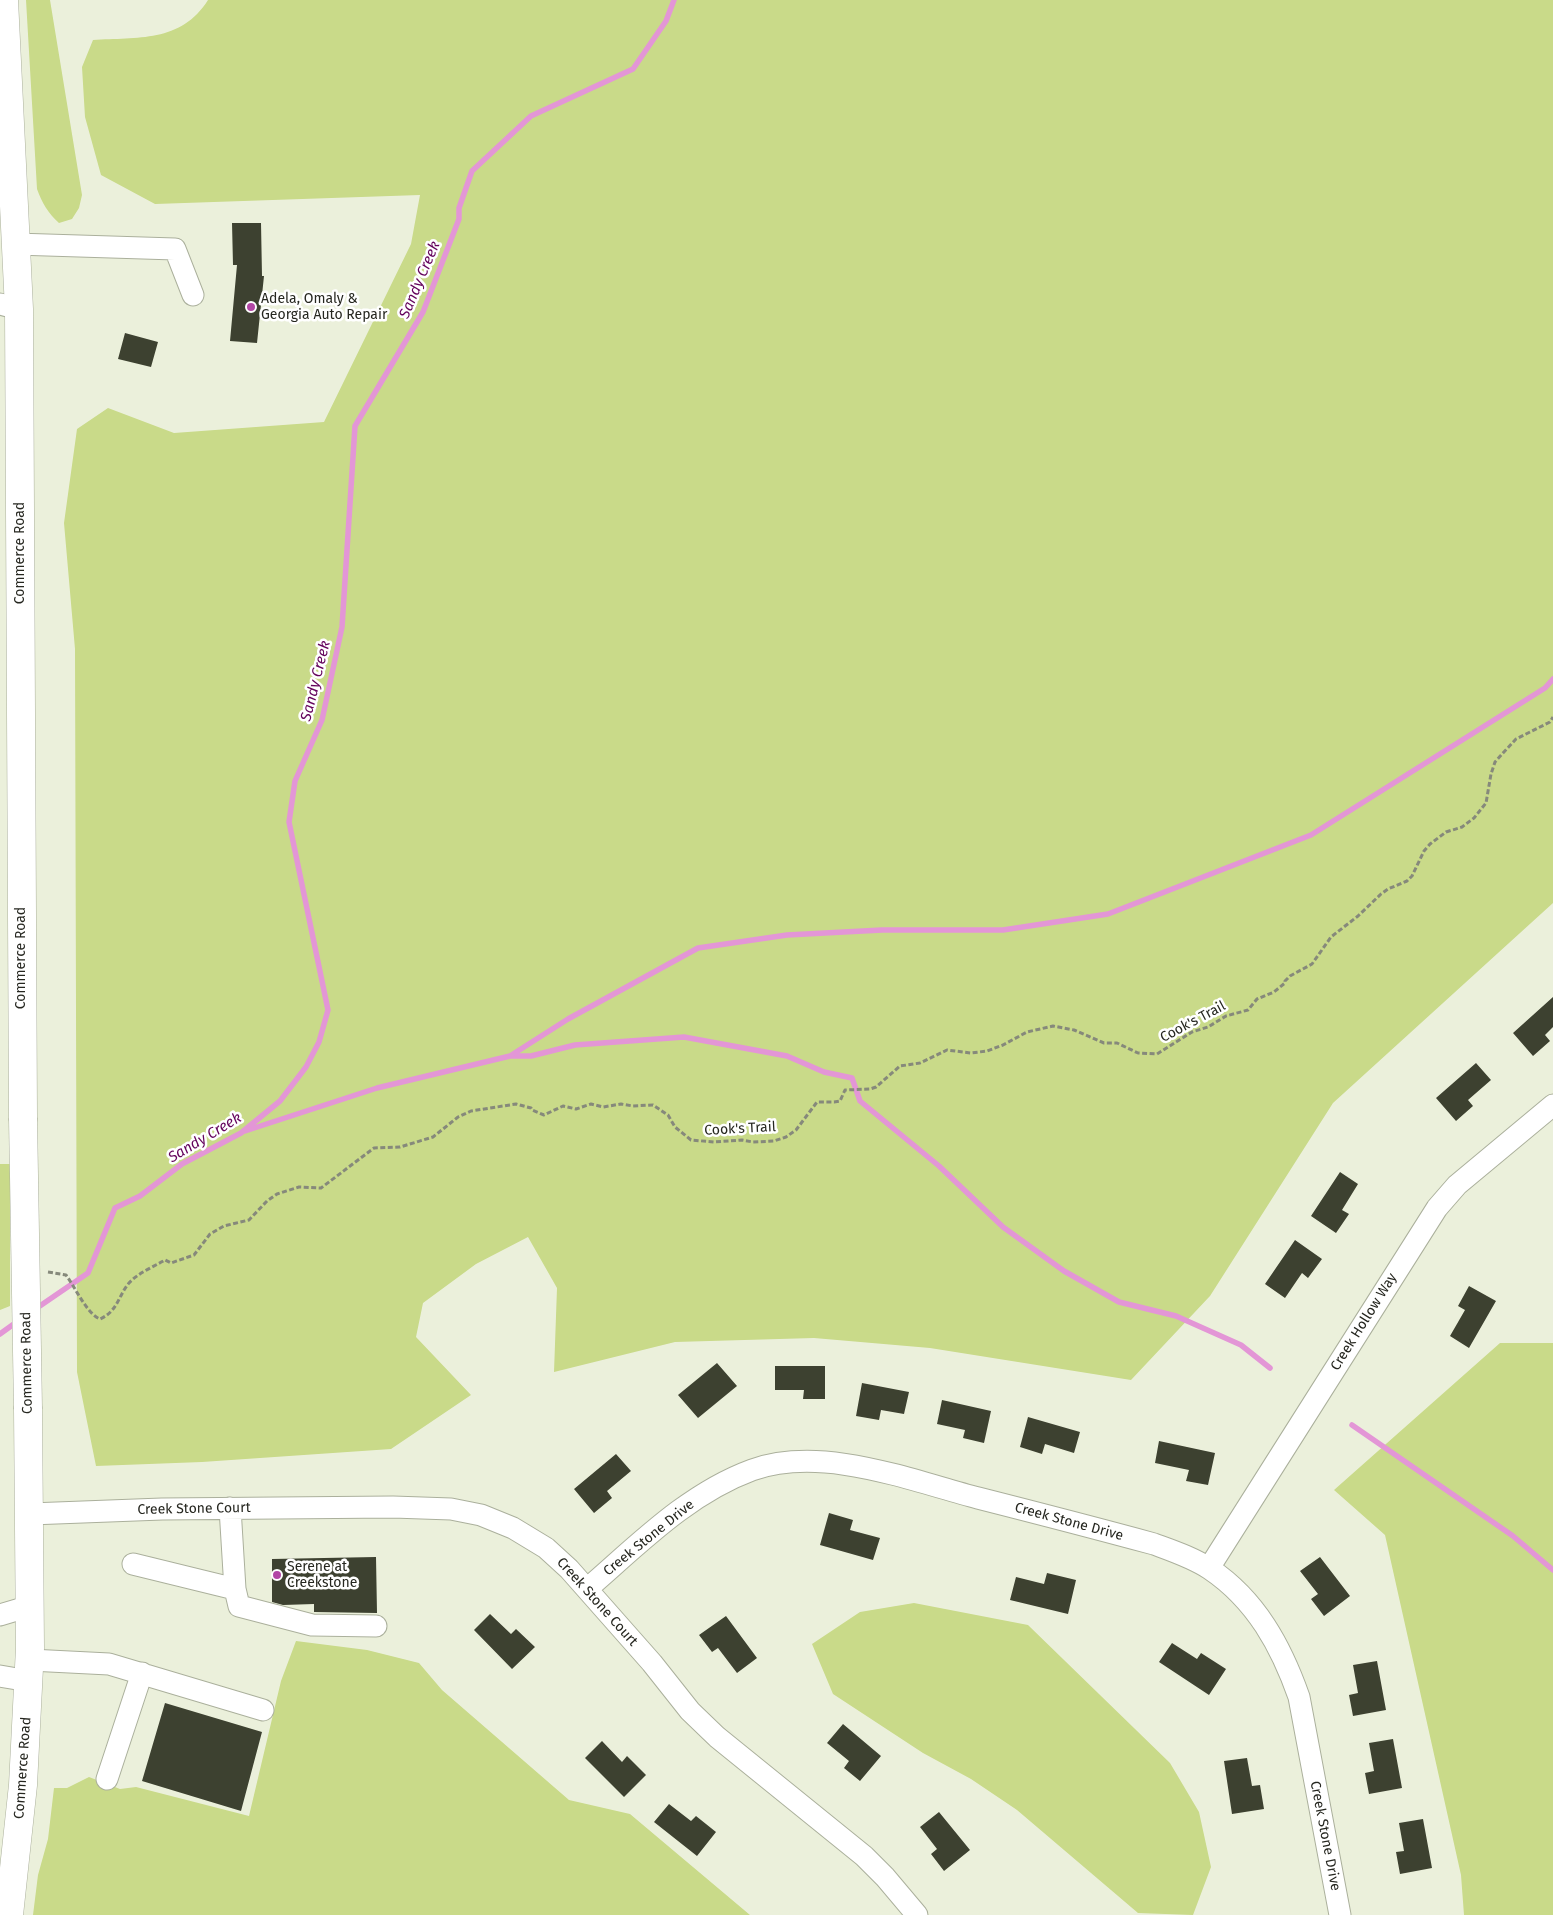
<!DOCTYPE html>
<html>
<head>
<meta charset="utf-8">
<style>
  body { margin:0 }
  canvas { display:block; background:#ebf0db }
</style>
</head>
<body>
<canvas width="1553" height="1915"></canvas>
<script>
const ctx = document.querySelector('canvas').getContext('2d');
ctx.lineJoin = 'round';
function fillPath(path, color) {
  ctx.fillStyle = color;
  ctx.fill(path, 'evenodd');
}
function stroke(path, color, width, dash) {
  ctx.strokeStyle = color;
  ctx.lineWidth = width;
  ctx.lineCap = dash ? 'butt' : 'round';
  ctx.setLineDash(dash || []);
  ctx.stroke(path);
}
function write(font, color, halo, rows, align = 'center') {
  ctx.font = font + ' "Fira Sans",sans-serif';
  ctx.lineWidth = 5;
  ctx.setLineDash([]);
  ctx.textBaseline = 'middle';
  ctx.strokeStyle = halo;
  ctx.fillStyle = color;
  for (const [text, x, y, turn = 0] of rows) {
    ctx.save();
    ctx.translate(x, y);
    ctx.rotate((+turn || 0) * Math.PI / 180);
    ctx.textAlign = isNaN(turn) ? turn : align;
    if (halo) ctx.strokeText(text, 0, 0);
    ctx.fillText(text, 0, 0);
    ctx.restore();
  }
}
fillPath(new Path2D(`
  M 26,0 L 50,0 L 82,195 L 79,208 L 72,219 L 59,223 C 48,213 42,203 37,189 Z
  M 208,0 L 1553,0 L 1553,903 L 1333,1103 L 1210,1296 L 1131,1380 L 930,1348 L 814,1338 L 675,1342 L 554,1372 L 557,1288 L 528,1237 L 476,1264 L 423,1303 L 416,1337 L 471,1395 L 391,1449 L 202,1462 L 96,1466 L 77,1372 L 75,649 L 64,523 L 77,429 L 108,408 L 174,433 L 324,422 L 411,244 L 420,195 L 155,204 L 101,175 L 85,117 L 82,67 L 93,40 C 137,37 181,43 208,0 Z
  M 0,1164 L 10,1164 L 10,1306 L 0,1310 Z
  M 1500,1343 L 1553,1343 L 1553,1915 L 1464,1915 L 1461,1875 L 1385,1535 L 1334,1490 Z
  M 914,1603 L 1028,1625 L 1170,1763 L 1199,1812 L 1211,1867 L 1193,1915 L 1138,1913 L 1017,1810 L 971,1779 L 923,1753 L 833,1694 L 812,1644 L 860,1612 Z
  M 296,1641 L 367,1650 L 419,1663 L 442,1690 L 569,1800 L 630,1814 L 750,1915 L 33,1915 L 38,1875 L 48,1839 L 54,1788 L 67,1788 L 89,1777 L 120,1789 L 136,1787 L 249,1816 L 281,1681 Z`), '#c9da89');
stroke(new Path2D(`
  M 510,1056 L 568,1019 L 698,948 L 787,935 L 882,930 L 1003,930 L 1108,914 L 1311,835 L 1545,688 L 1553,679
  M 245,1131 L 377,1088 L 510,1056 L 531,1056 L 575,1045 L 684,1037 L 787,1056 L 824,1072 L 852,1078 L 860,1101 L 939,1166 L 1003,1227 L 1064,1271 L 1119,1302 L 1176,1316 L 1241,1345 L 1270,1368
  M 34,1310 L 88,1273 L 115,1208 L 140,1196 L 182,1164 L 241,1133 L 280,1101 L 306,1067 L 319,1042 L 328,1010 L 289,822 L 295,781 L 322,720 L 342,627 L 355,426 L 423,312 L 459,219 L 459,208 L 472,171 L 531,116 L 633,69 L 666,21 L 674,0
  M 0,1334 L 18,1321
  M 1352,1425 L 1513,1536 L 1553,1570`), '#e396d6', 5.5);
fillPath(new Path2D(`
  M 232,223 L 261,223 L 262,276 L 264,276 L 257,343 L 230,341 L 237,265 L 233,265 Z
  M 125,333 L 158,342 L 151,367 L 118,359 Z
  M 1553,997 L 1553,1027 L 1545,1035 L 1550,1041 L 1533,1056 L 1513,1033 Z
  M 1476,1063 L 1491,1080 L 1468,1100 L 1473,1106 L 1456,1121 L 1436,1098 Z
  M 1340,1172 L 1358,1184 L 1342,1210 L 1349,1214 L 1336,1233 L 1311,1216 Z
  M 1295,1240 L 1322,1259 L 1308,1278 L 1302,1273 L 1285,1298 L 1265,1284 Z
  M 1469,1286 L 1496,1301 L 1469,1348 L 1450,1336 L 1465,1310 L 1458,1306 Z
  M 717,1363 L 737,1386 L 698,1418 L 678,1395 Z
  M 775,1366 L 825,1366 L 825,1399 L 803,1399 L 804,1390 L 775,1390 Z
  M 862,1383 L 909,1392 L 904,1414 L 881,1410 L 879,1420 L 856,1416 Z
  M 942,1400 L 991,1411 L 984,1443 L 963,1438 L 965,1430 L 937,1424 Z
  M 1028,1417 L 1080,1432 L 1074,1453 L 1045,1444 L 1042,1454 L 1020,1447 Z
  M 1159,1441 L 1215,1453 L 1208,1485 L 1186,1481 L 1189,1470 L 1155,1463 Z
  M 616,1454 L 631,1471 L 607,1491 L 612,1498 L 594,1513 L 574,1489 Z
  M 829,1513 L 853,1520 L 850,1530 L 880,1538 L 873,1560 L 820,1545 Z
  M 376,1557 L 377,1613 L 314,1612 L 314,1604 L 283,1605 L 272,1602 L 272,1559 Z
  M 1320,1557 L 1350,1596 L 1324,1616 L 1311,1599 L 1318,1594 L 1300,1571 Z
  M 1047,1573 L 1076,1580 L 1068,1614 L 1010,1600 L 1016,1577 L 1044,1584 Z
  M 490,1614 L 511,1634 L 516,1629 L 535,1647 L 512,1669 L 474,1630 Z
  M 726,1616 L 757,1658 L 737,1673 L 718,1648 L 712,1652 L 699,1635 Z
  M 1172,1643 L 1197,1659 L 1201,1653 L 1226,1669 L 1209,1695 L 1159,1662 Z
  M 1377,1661 L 1386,1710 L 1353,1716 L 1349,1695 L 1358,1693 L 1353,1665 Z
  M 165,1703 L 262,1732 L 241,1811 L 142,1781 Z
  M 843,1724 L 881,1756 L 860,1781 L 844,1768 L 849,1761 L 827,1743 Z
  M 1393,1739 L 1402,1788 L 1369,1794 L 1365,1773 L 1374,1771 L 1369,1743 Z
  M 602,1741 L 622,1762 L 627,1756 L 646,1775 L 624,1797 L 585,1758 Z
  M 1247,1758 L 1252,1786 L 1260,1785 L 1264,1809 L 1232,1814 L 1224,1761 Z
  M 669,1804 L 691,1821 L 696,1816 L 716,1832 L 697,1856 L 654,1822 Z
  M 939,1812 L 970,1850 L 944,1871 L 931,1854 L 937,1849 L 920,1827 Z
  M 1423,1819 L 1432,1868 L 1400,1874 L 1396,1852 L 1404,1851 L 1399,1823 Z`), '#3d4130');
const minor = new Path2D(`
  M 15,244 L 175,249 L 193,295
  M 0,304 L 19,309
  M 30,1514 L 162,1509 L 393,1507 L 451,1509 L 481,1515 L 513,1528 L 546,1548 L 569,1569 L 652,1663 L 690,1711 L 717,1737 L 864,1856 L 885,1877 L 917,1915
  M 133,1564 L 235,1589 L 230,1508
  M 1209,1568 L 1437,1208 L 1457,1185 L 1553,1105
  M 235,1589 L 239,1606 L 312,1625 L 376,1626
  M 587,1589 C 638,1545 687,1494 752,1470 C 822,1445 909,1480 978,1498 C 1037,1513 1095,1528 1154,1544 C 1173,1551 1194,1558 1210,1569 C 1256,1600 1281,1646 1299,1697 L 1340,1915
  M 0,1615 L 30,1606
  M 30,1660 L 109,1664 L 263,1710
  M 0,1676 L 29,1681
  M 107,1779 L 142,1673`);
const highway = new Path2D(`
  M 4,0 L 19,309 L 23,1118
  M 9,1915 L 23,1785 L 30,1648 L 28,1409`);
stroke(minor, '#abb09c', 23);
stroke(highway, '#abb09c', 29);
stroke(new Path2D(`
  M 48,1272 L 66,1275 C 75,1287 87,1314 100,1319 C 118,1311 118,1296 129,1283 C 138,1273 153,1267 165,1260 L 171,1263 L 194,1255 L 210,1234 L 224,1226 L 249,1220 L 267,1201 L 277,1194 L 299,1187 L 321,1188 L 374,1148 L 400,1147 L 433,1137 L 458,1117 L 471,1111 L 516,1104 L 531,1108 L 532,1110 L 544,1115 L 563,1106 L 576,1109 L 591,1104 L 603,1107 L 621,1104 L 633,1106 L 653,1105 L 668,1115 L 675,1127 L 691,1140 L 714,1142 L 742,1140 L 753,1142 L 774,1141 L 786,1137 L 796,1130 L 817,1102 L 834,1102 L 840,1101 L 845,1090 L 870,1089 L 876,1087 L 900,1066 L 920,1063 L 947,1050 L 971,1053 L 987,1051 L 1003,1045 L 1027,1032 L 1053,1026 L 1074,1030 L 1104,1043 L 1117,1043 L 1138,1053 L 1157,1054 L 1192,1032 L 1208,1027 L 1226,1016 L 1248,1010 L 1257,999 L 1274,992 L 1285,983 L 1285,981 L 1290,976 L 1312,964 L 1331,937 L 1358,916 L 1381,894 L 1388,889 L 1407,881 L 1412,876 L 1424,851 L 1430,844 L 1446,832 L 1462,827 L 1474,818 L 1486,803 L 1491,774 L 1495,762 L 1503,753 L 1516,739 L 1550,722 L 1553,717`), '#86897b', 3, [5, 2.5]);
stroke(minor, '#fff', 21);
stroke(highway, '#fff', 28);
const highwayBridge = new Path2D(`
  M 23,1118 L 28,1409`);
stroke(highwayBridge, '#abb09c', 29, []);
stroke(highwayBridge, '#fff', 28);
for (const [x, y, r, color] of [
  [251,307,5,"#b246a5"],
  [277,1575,5,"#b246a5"]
]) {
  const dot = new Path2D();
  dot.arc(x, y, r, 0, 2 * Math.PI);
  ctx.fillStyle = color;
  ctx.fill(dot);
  stroke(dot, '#fff', 2);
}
write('14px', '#262720', '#fff', [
  ["Adela, Omaly &",261,299],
  ["Georgia Auto Repair",261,315],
  ["Serene at",287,1567],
  ["Creekstone",287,1583]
], 'left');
write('14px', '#262720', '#fff', [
  ["Commerce Road",20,553,-90],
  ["Commerce Road",21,958,-90],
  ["Cook's Trail",1193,1022,-28],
  ["Cook's Trail",740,1129,-3],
  ["Creek Hollow Way",1364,1322,-58],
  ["Commerce Road",27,1363,-91],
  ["Creek Stone Court",194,1509,-1],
  ["Creek Stone Drive",1069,1522,15],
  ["Creek Stone Drive",649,1538,-39],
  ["Creek Stone Court",597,1602,48],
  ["Commerce Road",23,1768,-86],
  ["Creek Stone Drive",1325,1836,79]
]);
write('italic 15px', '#64045c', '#fff', [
  ["Sandy Creek",420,280,-67],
  ["Sandy Creek",316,681,-76],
  ["Sandy Creek",205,1138,-31]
]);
</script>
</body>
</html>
